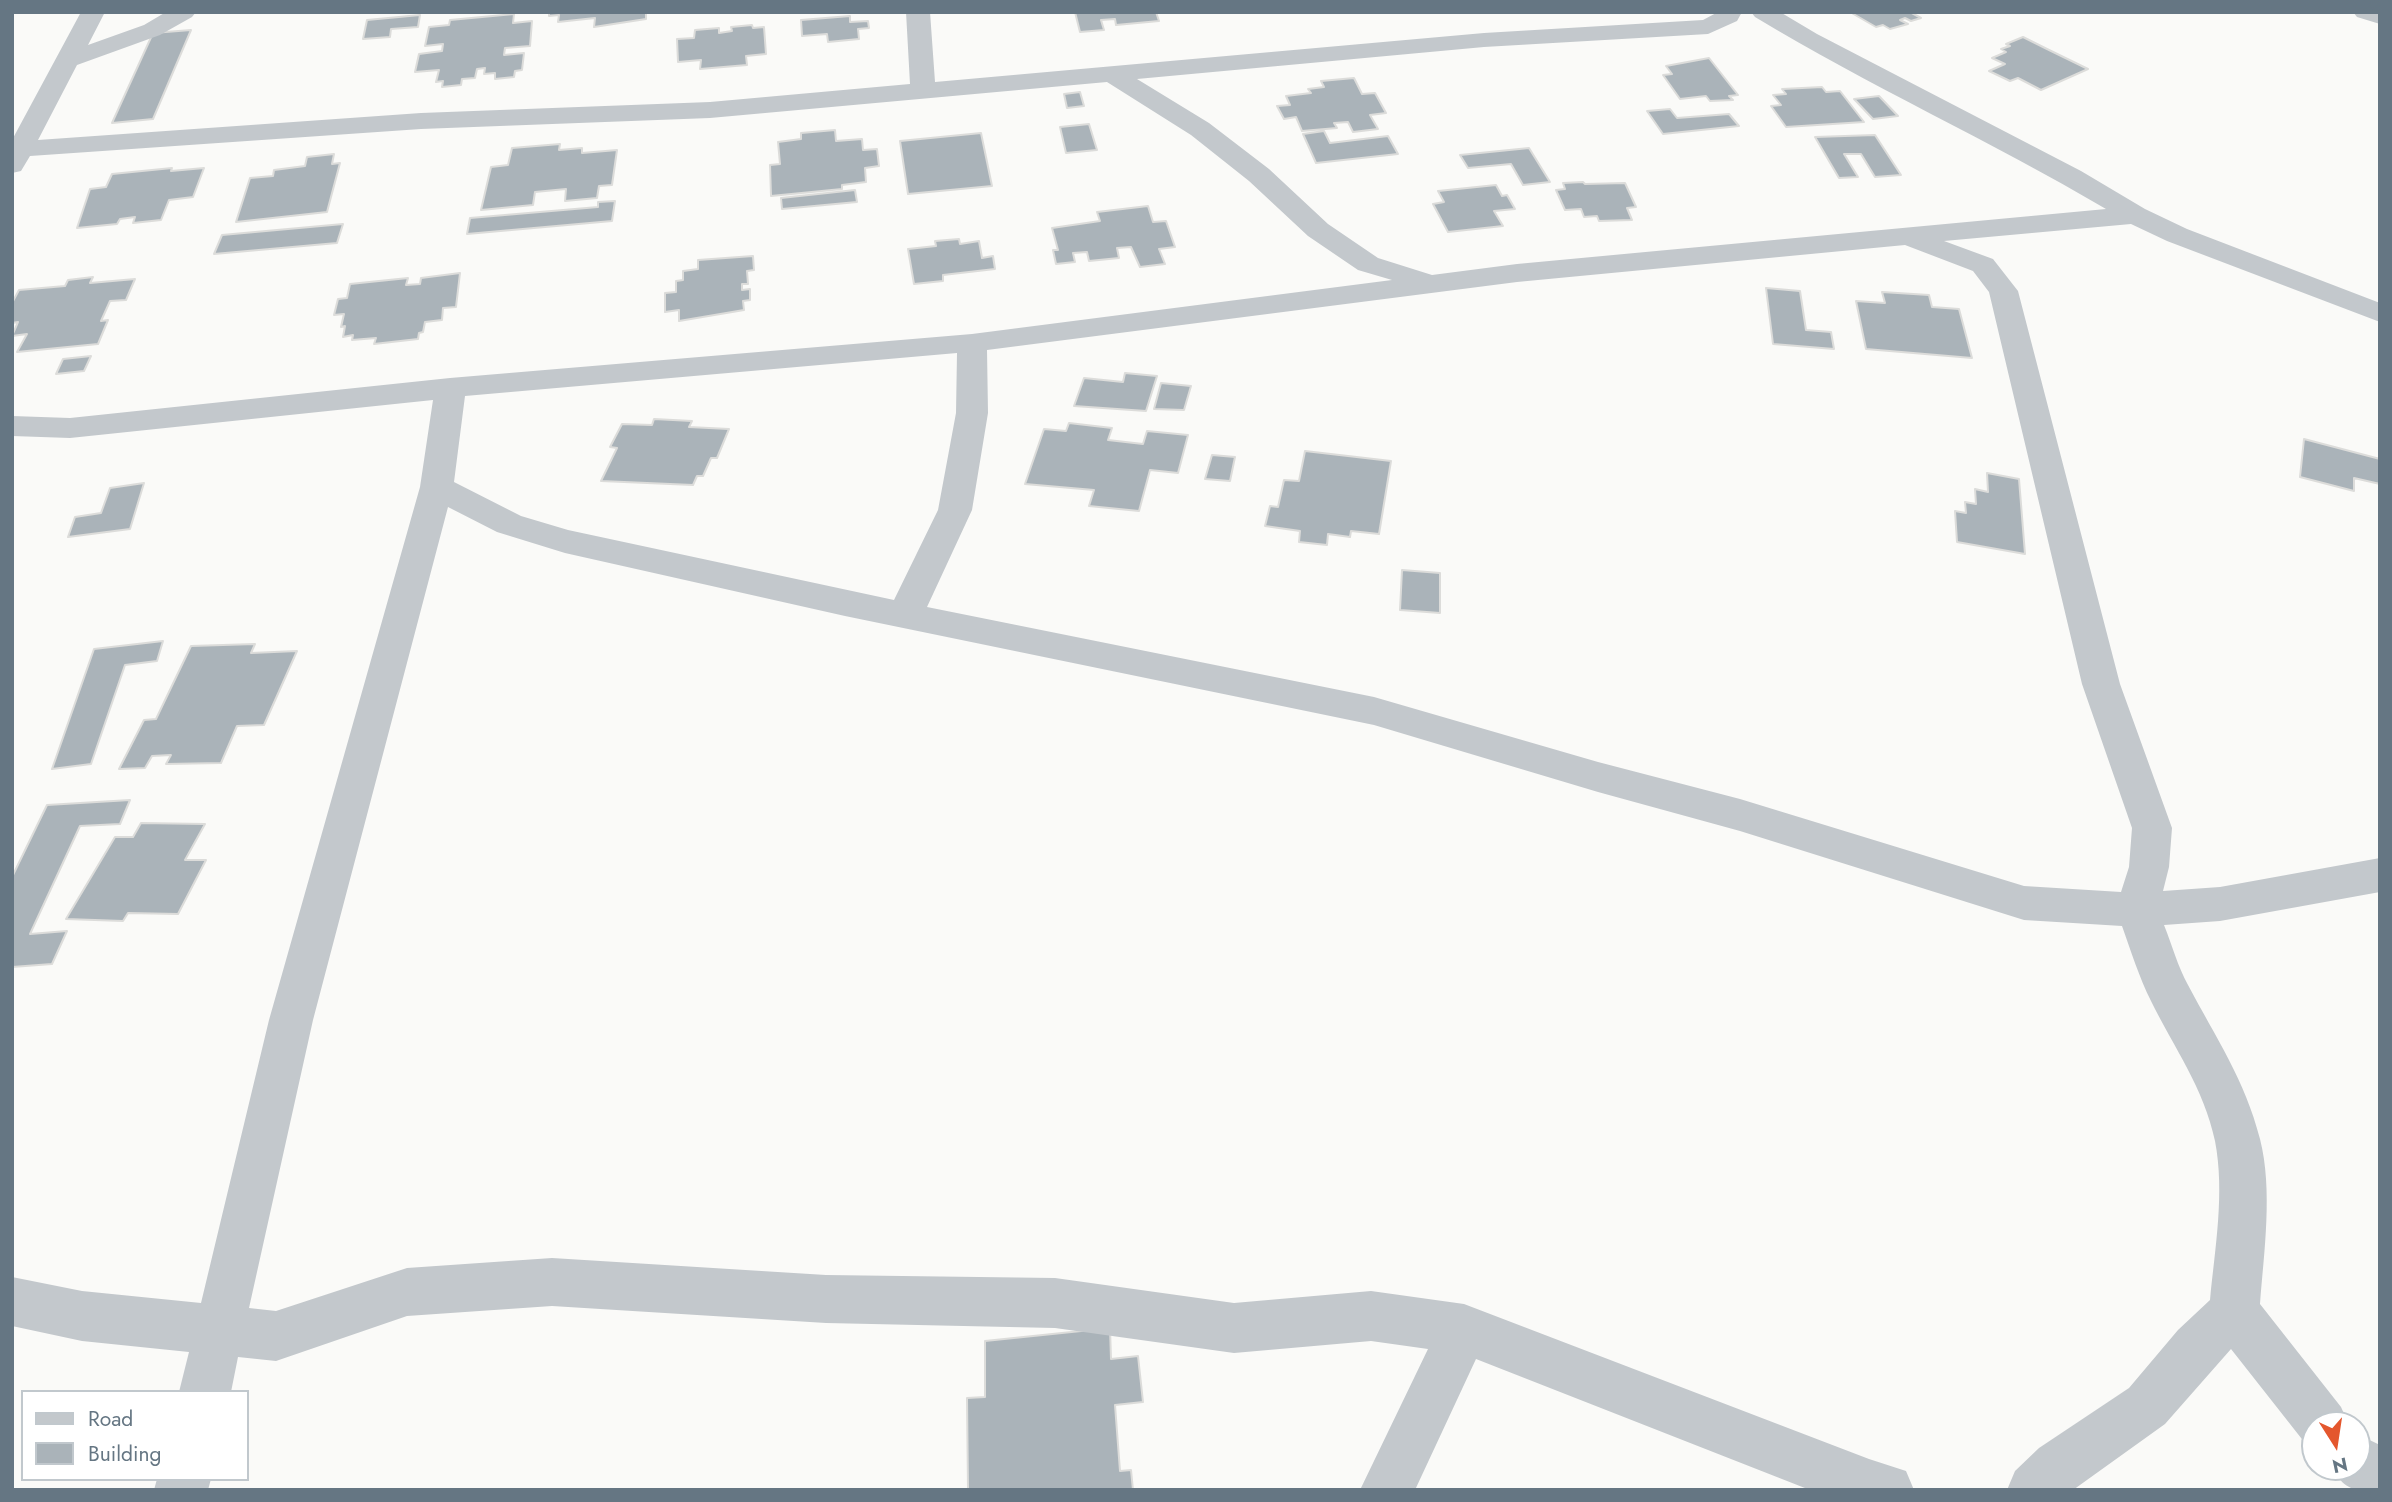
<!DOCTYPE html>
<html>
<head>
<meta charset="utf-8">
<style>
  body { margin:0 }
  #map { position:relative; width:2392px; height:1502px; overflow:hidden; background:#fafaf8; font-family:Jost,sans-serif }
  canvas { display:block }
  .frame { position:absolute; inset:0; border:14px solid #657683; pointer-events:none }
  .legend { position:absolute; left:21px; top:1390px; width:228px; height:91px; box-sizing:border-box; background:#fff; border:2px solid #c1c8cd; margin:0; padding:9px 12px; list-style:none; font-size:21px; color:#657683 }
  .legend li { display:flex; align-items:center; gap:14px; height:35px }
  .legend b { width:35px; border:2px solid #c1c8cd }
  .north { position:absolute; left:2301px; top:1411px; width:70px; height:70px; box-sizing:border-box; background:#fff; border:2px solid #c1c8cd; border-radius:50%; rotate:168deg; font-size:19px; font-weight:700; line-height:28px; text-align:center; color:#657683 }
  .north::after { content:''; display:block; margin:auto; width:24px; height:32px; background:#e4572e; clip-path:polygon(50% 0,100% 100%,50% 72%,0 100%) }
</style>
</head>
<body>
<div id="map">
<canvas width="2392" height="1502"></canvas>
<div class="frame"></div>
<ul class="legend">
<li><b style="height:9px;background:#c3c8cc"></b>Road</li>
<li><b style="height:19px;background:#aab3b9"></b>Building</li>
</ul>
<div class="north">N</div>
</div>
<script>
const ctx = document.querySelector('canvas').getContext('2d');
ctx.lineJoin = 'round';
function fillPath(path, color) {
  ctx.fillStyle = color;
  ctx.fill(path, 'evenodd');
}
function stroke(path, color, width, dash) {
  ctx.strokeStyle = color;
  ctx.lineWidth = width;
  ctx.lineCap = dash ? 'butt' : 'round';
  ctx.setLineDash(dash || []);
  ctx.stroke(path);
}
const building = new Path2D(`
  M 549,12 L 646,12 L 646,19 L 594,27 L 595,18 L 558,22 L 559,15 L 549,16 Z
  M 1075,12 L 1156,12 L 1159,21 L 1116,25 L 1115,19 L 1101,20 L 1104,30 L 1080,32 Z
  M 1850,12 L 1910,12 L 1921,18 L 1911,21 L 1905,18 L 1900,20 L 1908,24 L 1890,29 L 1883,25 L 1876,27 Z
  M 514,14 L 513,23 L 532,21 L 530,46 L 505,48 L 504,55 L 524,53 L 522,70 L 515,71 L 514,77 L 495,79 L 495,73 L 484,74 L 485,68 L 477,69 L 475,78 L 462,79 L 461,85 L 442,87 L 443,81 L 436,82 L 439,70 L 415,72 L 419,54 L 442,51 L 443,44 L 425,46 L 429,27 L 449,25 L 450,20 Z
  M 420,15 L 418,27 L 391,29 L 390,37 L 363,39 L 367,20 Z
  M 850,16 L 850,22 L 868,21 L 869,28 L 858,29 L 859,39 L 828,42 L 827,34 L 802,36 L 801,20 Z
  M 752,25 L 753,28 L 764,27 L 766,54 L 746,56 L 747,65 L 700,69 L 701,60 L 678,62 L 677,39 L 694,38 L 695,30 L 719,28 L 719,33 L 732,31 L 731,27 Z
  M 191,30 L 153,119 L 112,123 L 153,33 Z
  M 2023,37 L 2047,49 L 2088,69 L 2041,90 L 2018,78 L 2010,81 L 1989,71 L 2005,64 L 1992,58 L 2006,52 L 2001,49 L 2010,46 L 2006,44 Z
  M 1709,58 L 1738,95 L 1729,96 L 1733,100 L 1710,101 L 1706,96 L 1680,99 L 1663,75 L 1672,74 L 1666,66 Z
  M 1354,78 L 1362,94 L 1375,93 L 1386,113 L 1370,115 L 1378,129 L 1353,132 L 1348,122 L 1334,123 L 1337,128 L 1302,131 L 1296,117 L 1284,119 L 1277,106 L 1290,105 L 1286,96 L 1311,93 L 1308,89 L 1324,87 L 1321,81 Z
  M 1822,87 L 1826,92 L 1840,91 L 1864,122 L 1786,127 L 1771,106 L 1781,105 L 1773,95 L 1786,94 L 1782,89 Z
  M 1080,92 L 1084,106 L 1067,108 L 1064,94 Z
  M 1879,96 L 1898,116 L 1873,119 L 1854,99 Z
  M 1670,109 L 1677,118 L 1729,114 L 1739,126 L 1663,134 L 1647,111 Z
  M 1089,124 L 1097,150 L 1066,153 L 1060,127 Z
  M 835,130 L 836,141 L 862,139 L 863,150 L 877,149 L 879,166 L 865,168 L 866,182 L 842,185 L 842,189 L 771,196 L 770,165 L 780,164 L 778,142 L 801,139 L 801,133 Z
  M 1324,131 L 1330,143 L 1388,136 L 1398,154 L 1316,163 L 1303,134 Z
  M 981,133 L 992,186 L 908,194 L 900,141 Z
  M 1875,135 L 1901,175 L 1875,177 L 1861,154 L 1844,154 L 1858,177 L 1839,178 L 1815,137 Z
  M 560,144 L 559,150 L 582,148 L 582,153 L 617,150 L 612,185 L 599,186 L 597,198 L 565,201 L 566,189 L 535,192 L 533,205 L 481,210 L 491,167 L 508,165 L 512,148 Z
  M 1529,148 L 1550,182 L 1523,185 L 1511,164 L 1468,168 L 1460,155 Z
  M 334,154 L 332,164 L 340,163 L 327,212 L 236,222 L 250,178 L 273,176 L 274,170 L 305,166 L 307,157 Z
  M 172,168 L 171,171 L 204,168 L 193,197 L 169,200 L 161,220 L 133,223 L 135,217 L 120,219 L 117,224 L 77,228 L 90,189 L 106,187 L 112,174 Z
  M 1583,182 L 1585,184 L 1625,183 L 1636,207 L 1627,208 L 1632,220 L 1599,221 L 1597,216 L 1584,217 L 1581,209 L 1565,210 L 1556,190 L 1565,189 L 1563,183 Z
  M 1496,185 L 1502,196 L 1507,195 L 1515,209 L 1494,211 L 1503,226 L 1448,232 L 1433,204 L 1444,202 L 1438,191 Z
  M 855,190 L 857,202 L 782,209 L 781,198 Z
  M 615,201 L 612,221 L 467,234 L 470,218 L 598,207 L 598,202 Z
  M 1148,206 L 1153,222 L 1166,221 L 1175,247 L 1159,249 L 1165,264 L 1140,267 L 1131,247 L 1117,248 L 1119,258 L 1089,261 L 1087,252 L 1073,253 L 1075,262 L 1056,264 L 1053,250 L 1058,250 L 1052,228 L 1100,221 L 1097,212 Z
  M 343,224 L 337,243 L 214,254 L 222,235 Z
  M 959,239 L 960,244 L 979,241 L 982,258 L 993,256 L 995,269 L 943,275 L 943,281 L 914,284 L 908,249 L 936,246 L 935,241 Z
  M 753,256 L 754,270 L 747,271 L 748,284 L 742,284 L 742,290 L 750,289 L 750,300 L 743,301 L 744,310 L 679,321 L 679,310 L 665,312 L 665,293 L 676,292 L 676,281 L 683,280 L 683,271 L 698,269 L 698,260 Z
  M 460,273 L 456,307 L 443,308 L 442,320 L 425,322 L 423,332 L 419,333 L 418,339 L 374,344 L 376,338 L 352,340 L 353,335 L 343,337 L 345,326 L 341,327 L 344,314 L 334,315 L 338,299 L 347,298 L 350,284 L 408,278 L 406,285 L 420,284 L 421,278 Z
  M 93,277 L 90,283 L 135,279 L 126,300 L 110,301 L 101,321 L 108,320 L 98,344 L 17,352 L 27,334 L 12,336 L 18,322 L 12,323 L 12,303 L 19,290 L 65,286 L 68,280 Z
  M 1766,288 L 1800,291 L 1806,330 L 1831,332 L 1834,349 L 1773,344 Z
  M 1882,292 L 1929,295 L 1932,307 L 1959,309 L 1972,358 L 1866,349 L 1856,301 L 1885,303 Z
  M 91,356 L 84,371 L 56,374 L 63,359 Z
  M 1125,373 L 1157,376 L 1146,411 L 1074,406 L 1084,378 L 1123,382 Z
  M 1161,383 L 1191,386 L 1184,410 L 1154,409 Z
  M 654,419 L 692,421 L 689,427 L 729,429 L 717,458 L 711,458 L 703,476 L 697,476 L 693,485 L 601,481 L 617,448 L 610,447 L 622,424 L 652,425 Z
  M 1069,423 L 1112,428 L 1108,440 L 1143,444 L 1147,431 L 1188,435 L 1178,473 L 1150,470 L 1139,511 L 1089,506 L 1094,490 L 1025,484 L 1044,429 L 1066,431 Z
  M 2304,439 L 2380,459 L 2380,484 L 2354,478 L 2354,491 L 2300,477 Z
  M 1305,451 L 1391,461 L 1379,534 L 1351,531 L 1350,537 L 1328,534 L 1327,545 L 1299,542 L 1300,531 L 1265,526 L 1270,506 L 1278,507 L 1284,480 L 1299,481 Z
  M 1212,455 L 1235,457 L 1230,481 L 1205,479 Z
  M 1987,473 L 2019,479 L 2025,554 L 1957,542 L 1955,511 L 1966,513 L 1965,502 L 1976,504 L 1975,489 L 1988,492 Z
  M 144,483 L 130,529 L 68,537 L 75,517 L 101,513 L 110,488 Z
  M 1402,570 L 1440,573 L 1440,613 L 1400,610 Z
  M 163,641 L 157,661 L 125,665 L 91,764 L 52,769 L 94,649 Z
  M 255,644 L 251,653 L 297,651 L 264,725 L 237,726 L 221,763 L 166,764 L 171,755 L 152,756 L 145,768 L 119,769 L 144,720 L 156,719 L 191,646 Z
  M 130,800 L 120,824 L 80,826 L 30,934 L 67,931 L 52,964 L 12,967 L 12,877 L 47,805 Z
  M 141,823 L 205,824 L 185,860 L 206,860 L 178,914 L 128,913 L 123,921 L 66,919 L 115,837 L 133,837 Z
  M 1110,1328 L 1111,1359 L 1138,1356 L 1143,1402 L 1115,1405 L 1120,1471 L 1131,1470 L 1133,1490 L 968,1490 L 967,1398 L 985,1397 L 985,1341 Z`);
fillPath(building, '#aab3b9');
stroke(building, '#dcdcda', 2);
fillPath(new Path2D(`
  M 81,12 L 105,12 L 88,45 L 144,25 L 166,12 L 196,12 L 192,17 L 160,35 L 77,65 L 38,140 L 421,113 L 710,102 L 910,84 L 906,12 L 930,12 L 935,82 L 1484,33 L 1703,20 L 1718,12 L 1742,12 L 1737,21 L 1708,34 L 1484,47 L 1137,79 L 1209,123 L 1269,169 L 1328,224 L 1378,258 L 1432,275 L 1517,264 L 2106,209 C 1991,141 1869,86 1755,17 L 1751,12 L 1780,12 L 1817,34 L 2081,171 L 2145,209 L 2187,229 L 2380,303 L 2380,322 L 2167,241 L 2131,224 L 1944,241 L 1993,259 L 2018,291 L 2120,684 L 2172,828 L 2169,867 L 2163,891 L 2220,887 L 2380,858 L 2380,892 L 2220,921 L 2164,925 C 2172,945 2178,967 2188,985 C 2216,1038 2245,1080 2260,1139 C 2273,1190 2264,1252 2260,1304 L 2341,1407 L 2349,1425 L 2315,1425 L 2315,1448 L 2305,1443 L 2231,1349 L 2165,1424 L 2073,1490 L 2007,1490 L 2015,1471 L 2039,1448 L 2129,1388 L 2178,1330 L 2210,1300 C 2215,1248 2225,1193 2215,1141 C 2204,1088 2174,1048 2151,1001 C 2139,977 2131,951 2122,926 L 2024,920 L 1740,831 L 1598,792 L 1374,725 L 845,616 L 565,553 L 497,532 L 448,507 L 313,1020 L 249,1308 L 276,1311 L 407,1268 L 552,1258 L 826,1275 L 1055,1278 L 1234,1303 L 1371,1291 L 1464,1304 L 1869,1459 L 1906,1471 L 1914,1490 L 1810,1490 L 1476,1359 L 1415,1490 L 1360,1490 L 1428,1349 L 1371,1341 L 1234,1353 L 1055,1328 L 826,1323 L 552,1306 L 407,1316 L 276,1361 L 238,1357 L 231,1392 L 179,1392 L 189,1352 L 82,1341 L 12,1326 L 12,1277 L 82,1291 L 201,1303 L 269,1020 L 420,487 L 433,400 L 70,438 L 12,436 L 12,416 L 70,418 L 450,378 L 972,334 L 1392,280 L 1358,270 L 1308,236 L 1249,181 L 1191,135 L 1107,82 L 710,118 L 421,129 L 30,156 L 21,171 L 12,173 L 12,140 ZM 1905,245 L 1973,271 L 1989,292 L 2082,684 L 2132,828 L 2129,867 L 2121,892 L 2024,886 L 1740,799 L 1598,762 L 1374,697 L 927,607 L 972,510 L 988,413 L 987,350 L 1517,282 ZM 957,353 L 956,413 L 938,510 L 894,600 L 568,530 L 521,516 L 454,482 L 465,396 Z
  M 2353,12 L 2380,12 L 2380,24 L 2357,17 Z
  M 2357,1434 L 2380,1445 L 2380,1490 C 2355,1490 2344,1492 2333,1467 L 2357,1467 Z
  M 157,1479 L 211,1479 L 208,1490 L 154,1490 Z`), '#c3c8cc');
</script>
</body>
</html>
